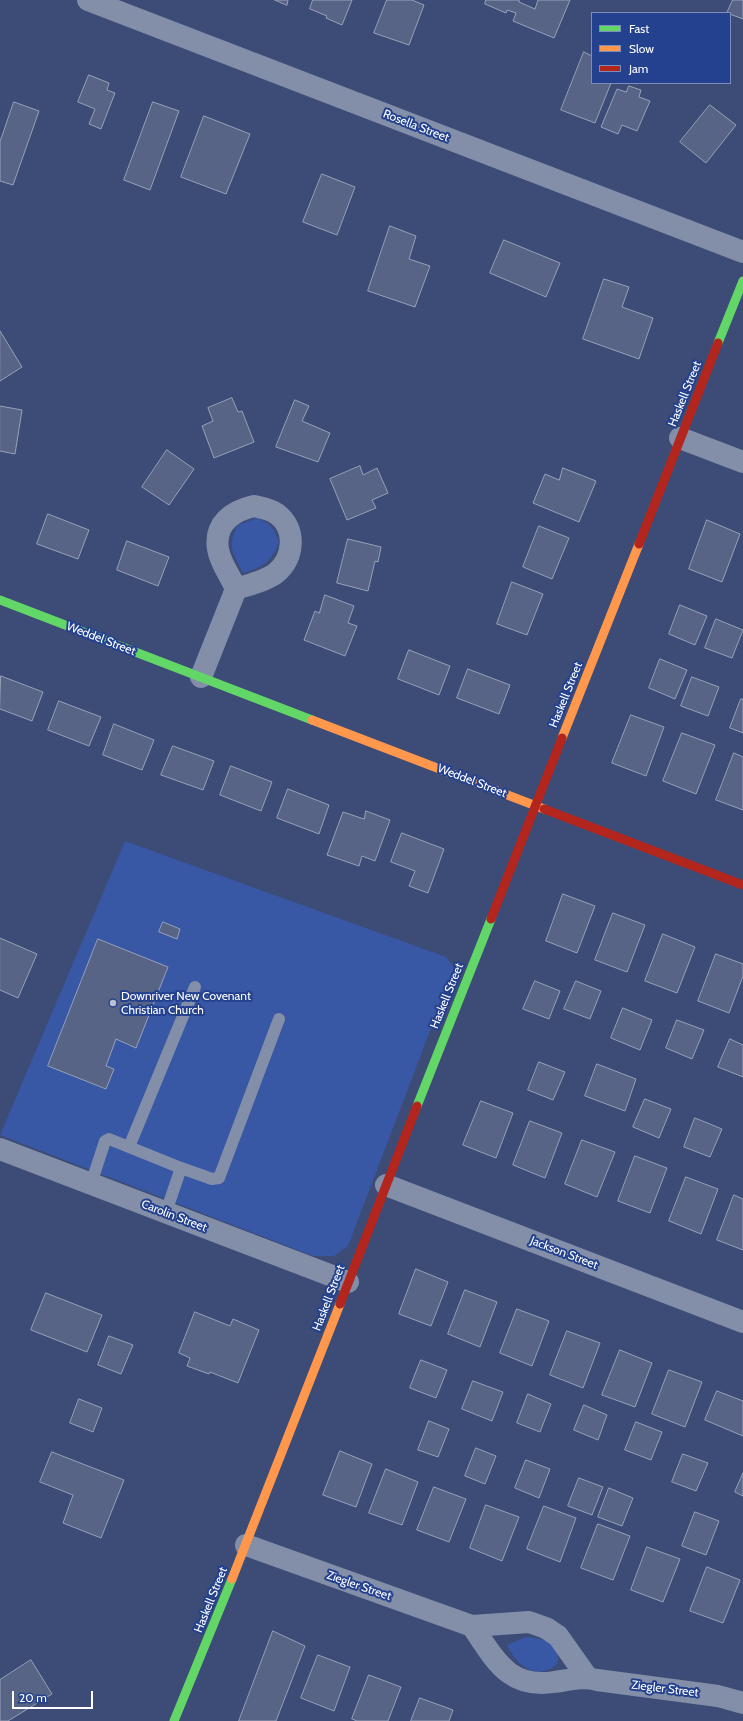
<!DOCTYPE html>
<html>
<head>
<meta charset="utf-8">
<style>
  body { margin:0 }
  #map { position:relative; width:743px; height:1721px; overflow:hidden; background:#3c4c76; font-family:Cabin,sans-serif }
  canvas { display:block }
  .legend { position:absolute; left:591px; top:12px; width:140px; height:72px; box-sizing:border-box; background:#23418e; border:1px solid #7b8dbb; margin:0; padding:5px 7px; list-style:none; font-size:12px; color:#fff }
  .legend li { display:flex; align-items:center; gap:8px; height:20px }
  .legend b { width:20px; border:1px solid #7b8dbb }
  .scale { position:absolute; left:12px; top:1691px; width:81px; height:18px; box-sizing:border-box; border:2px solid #fff; border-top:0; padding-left:5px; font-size:12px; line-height:14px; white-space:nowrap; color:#fff; -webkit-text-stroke:3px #23418e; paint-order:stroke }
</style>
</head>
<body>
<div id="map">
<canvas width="743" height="1721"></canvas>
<ul class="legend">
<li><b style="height:5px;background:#63d668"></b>Fast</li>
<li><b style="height:5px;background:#ff974d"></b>Slow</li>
<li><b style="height:5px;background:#b3261e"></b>Jam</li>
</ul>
<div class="scale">20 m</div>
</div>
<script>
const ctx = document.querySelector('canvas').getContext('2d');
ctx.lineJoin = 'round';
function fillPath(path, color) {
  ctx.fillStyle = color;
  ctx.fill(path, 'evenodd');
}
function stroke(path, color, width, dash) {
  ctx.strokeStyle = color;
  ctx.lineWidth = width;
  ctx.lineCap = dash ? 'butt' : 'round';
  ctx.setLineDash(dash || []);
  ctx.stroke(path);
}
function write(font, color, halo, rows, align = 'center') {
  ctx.font = font + ' Cabin,sans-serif';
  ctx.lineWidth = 4;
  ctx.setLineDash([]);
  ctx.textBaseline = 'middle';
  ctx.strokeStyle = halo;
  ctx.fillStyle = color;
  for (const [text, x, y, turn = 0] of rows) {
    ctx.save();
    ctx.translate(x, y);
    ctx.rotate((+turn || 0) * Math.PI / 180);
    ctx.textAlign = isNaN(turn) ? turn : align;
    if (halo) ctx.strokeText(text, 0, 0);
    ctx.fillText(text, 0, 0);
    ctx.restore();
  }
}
fillPath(new Path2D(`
  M 257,518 C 271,524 275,528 279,543 C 271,562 263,567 243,573 C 233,552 226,547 238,525 Z
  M 125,841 L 446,957 L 454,968 L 348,1246 L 334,1256 L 313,1256 L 0,1135 Z
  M 526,1637 C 537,1638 554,1640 558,1653 C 559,1655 558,1660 558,1663 C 538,1682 517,1667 507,1645 Z`), '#3857a4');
const building = new Path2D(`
  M 275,0 L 288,0 L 287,5 Z
  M 313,0 L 352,0 L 342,25 L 326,18 L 327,16 L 310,9 Z
  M 387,0 L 412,0 L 424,5 L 409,45 L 374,33 Z
  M 486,0 L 519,0 L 519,2 L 535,9 L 538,0 L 570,0 L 554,38 L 513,21 L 516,13 L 507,10 L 506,13 L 485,4 Z
  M 733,0 L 743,0 L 743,19 L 727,13 Z
  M 584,52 L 592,56 L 592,83 L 611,83 L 595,123 L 561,110 Z
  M 89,75 L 109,83 L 107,90 L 115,93 L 101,129 L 89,124 L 95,109 L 78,102 Z
  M 629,86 L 641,90 L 639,97 L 650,101 L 637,131 L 622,125 L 618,134 L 601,127 L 617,89 L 626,92 Z
  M 14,102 L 39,111 L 13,185 L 0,181 L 0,142 Z
  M 153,102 L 179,111 L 150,190 L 124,180 Z
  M 710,105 L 736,125 L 706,163 L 680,142 Z
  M 204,116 L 250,134 L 226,194 L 181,177 Z
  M 322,174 L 355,187 L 337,235 L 303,222 Z
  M 390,226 L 416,236 L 409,259 L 430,266 L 415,307 L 368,291 Z
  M 504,240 L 560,263 L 546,297 L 490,273 Z
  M 604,279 L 629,287 L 622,307 L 653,318 L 639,359 L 583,339 Z
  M 0,331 L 22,367 L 0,381 Z
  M 232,398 L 238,412 L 242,411 L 254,442 L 214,458 L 202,426 L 213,421 L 208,408 Z
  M 295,400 L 309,406 L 302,421 L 330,433 L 318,462 L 276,447 Z
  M 0,406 L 22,410 L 15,454 L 0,451 Z
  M 167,450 L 194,469 L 169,505 L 142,487 Z
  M 360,466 L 363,475 L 377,468 L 388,493 L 372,500 L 376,508 L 347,520 L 330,479 Z
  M 563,468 L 596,481 L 579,522 L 533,503 L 545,474 L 559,480 Z
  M 48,514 L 89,530 L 78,559 L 37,544 Z
  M 707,520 L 740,534 L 722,582 L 689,569 Z
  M 539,526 L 569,538 L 552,579 L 523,567 Z
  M 348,539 L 381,547 L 378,562 L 375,561 L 368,591 L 337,583 Z
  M 127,541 L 169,557 L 158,586 L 117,570 Z
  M 512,582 L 543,594 L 527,635 L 497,624 Z
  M 325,595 L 354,606 L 348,623 L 357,626 L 345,656 L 304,640 L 315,611 L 319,613 Z
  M 680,605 L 707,616 L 695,645 L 669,634 Z
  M 716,619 L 743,630 L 732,658 L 705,648 Z
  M 409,650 L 450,666 L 439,695 L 398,679 Z
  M 660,659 L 687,670 L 675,699 L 649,688 Z
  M 468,669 L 510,685 L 499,714 L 457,698 Z
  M 1,676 L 43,692 L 32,721 L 0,709 Z
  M 692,677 L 719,687 L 708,716 L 681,706 Z
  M 741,699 L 743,699 L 743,733 L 730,728 Z
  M 59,701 L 101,717 L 89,746 L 48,730 Z
  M 631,715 L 664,727 L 646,776 L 612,763 Z
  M 114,724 L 154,740 L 142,770 L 103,755 Z
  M 682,733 L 715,745 L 696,794 L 663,781 Z
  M 173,746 L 214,761 L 203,790 L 161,775 Z
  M 734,753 L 743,757 L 743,810 L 716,800 Z
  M 231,766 L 272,782 L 261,811 L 220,795 Z
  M 288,789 L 329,805 L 319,834 L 277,818 Z
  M 366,811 L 390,820 L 375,861 L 362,856 L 359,866 L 327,855 L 343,812 L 364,819 Z
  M 402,833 L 444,849 L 428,893 L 409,886 L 415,871 L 391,862 Z
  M 563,894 L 595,906 L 577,953 L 546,941 Z
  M 613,913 L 645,925 L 627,972 L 595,960 Z
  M 163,922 L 180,929 L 177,939 L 159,932 Z
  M 663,934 L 695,947 L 677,993 L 645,981 Z
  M 0,938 L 37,954 L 18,998 L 0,990 Z
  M 98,939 L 168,967 L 136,1048 L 116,1039 L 106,1066 L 114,1069 L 106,1089 L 48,1066 Z
  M 716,954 L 743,964 L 743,976 L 729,1013 L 698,1001 Z
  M 535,981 L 560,991 L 549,1019 L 523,1009 Z
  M 576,981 L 601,991 L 590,1019 L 564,1009 Z
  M 623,1008 L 652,1020 L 640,1050 L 611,1038 Z
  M 677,1020 L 704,1030 L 692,1059 L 666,1048 Z
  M 730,1039 L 743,1045 L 743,1077 L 718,1067 Z
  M 539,1062 L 565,1072 L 553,1100 L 528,1090 Z
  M 597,1064 L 636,1079 L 625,1111 L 585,1096 Z
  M 645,1099 L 671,1109 L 659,1138 L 633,1127 Z
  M 481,1101 L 513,1113 L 496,1158 L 463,1145 Z
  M 695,1118 L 722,1129 L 710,1157 L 684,1147 Z
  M 530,1121 L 562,1133 L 545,1178 L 513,1165 Z
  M 582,1140 L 615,1152 L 597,1197 L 565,1184 Z
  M 635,1156 L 667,1168 L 650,1213 L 618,1201 Z
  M 686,1177 L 718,1189 L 701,1234 L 669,1221 Z
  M 734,1195 L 743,1199 L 743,1250 L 717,1240 Z
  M 416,1269 L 448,1282 L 431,1326 L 399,1314 Z
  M 465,1290 L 497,1302 L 480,1347 L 448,1334 Z
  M 46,1293 L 102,1315 L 87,1352 L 31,1330 Z
  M 517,1309 L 549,1321 L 532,1366 L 500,1353 Z
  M 195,1312 L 230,1326 L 233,1319 L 259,1330 L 238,1383 L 210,1372 L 209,1374 L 187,1366 L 190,1358 L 179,1353 Z
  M 567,1331 L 600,1343 L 583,1388 L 550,1375 Z
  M 109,1336 L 133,1345 L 121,1374 L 98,1365 Z
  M 620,1350 L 652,1363 L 635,1407 L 602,1395 Z
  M 421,1360 L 447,1370 L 436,1398 L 410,1388 Z
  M 669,1370 L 702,1382 L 685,1427 L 652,1414 Z
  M 473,1381 L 503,1392 L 492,1421 L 462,1409 Z
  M 717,1391 L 743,1401 L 743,1436 L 705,1420 Z
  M 528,1394 L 551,1404 L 540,1432 L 517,1423 Z
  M 79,1399 L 102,1408 L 93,1432 L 70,1423 Z
  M 584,1405 L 607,1415 L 598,1440 L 574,1430 Z
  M 429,1421 L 449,1429 L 438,1457 L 418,1450 Z
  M 636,1422 L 662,1432 L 651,1460 L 625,1450 Z
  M 476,1448 L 496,1456 L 485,1484 L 465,1476 Z
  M 340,1451 L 372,1464 L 356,1507 L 323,1495 Z
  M 52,1452 L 124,1480 L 101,1538 L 63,1523 L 73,1495 L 40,1482 Z
  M 683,1454 L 708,1463 L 696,1491 L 672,1482 Z
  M 526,1460 L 550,1469 L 539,1498 L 515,1488 Z
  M 386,1469 L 418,1482 L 402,1525 L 369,1513 Z
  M 743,1473 L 743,1496 L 735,1492 Z
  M 579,1478 L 603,1487 L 592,1515 L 568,1506 Z
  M 434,1487 L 466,1499 L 449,1542 L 417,1530 Z
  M 609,1488 L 633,1498 L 622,1526 L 598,1517 Z
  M 486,1505 L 519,1517 L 502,1561 L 470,1548 Z
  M 544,1506 L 576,1518 L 560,1562 L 527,1549 Z
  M 695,1512 L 719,1521 L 706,1555 L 682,1546 Z
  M 598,1524 L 630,1536 L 613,1580 L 581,1568 Z
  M 647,1547 L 680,1559 L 663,1602 L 631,1590 Z
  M 707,1567 L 740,1580 L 723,1623 L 690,1611 Z
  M 273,1631 L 305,1646 L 276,1721 L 239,1721 Z
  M 318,1655 L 350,1667 L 334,1711 L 301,1698 Z
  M 31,1660 L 52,1694 L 8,1721 L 0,1721 L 0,1680 Z
  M 369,1675 L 401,1687 L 388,1721 L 357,1721 L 352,1719 Z
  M 420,1698 L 453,1710 L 449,1721 L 411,1721 Z`);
fillPath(building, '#576486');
stroke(building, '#97a1b8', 1);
stroke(new Path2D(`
  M 181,1168 L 129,1147 L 195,987
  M 91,1184 L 105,1141 L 109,1139 L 129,1147
  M 166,1212 L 181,1168 L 212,1179 L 219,1178 L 279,1019`), '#838ea9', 12);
stroke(new Path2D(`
  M 88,0 L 743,252
  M 680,438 L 743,462
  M 254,506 C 262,508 270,509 277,514 C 297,529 294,558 276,573 C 266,581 248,585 236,589 C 231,577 220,563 218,549 C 214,524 232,511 254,506 Z
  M 201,677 L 236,589
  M 0,1149 L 348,1282
  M 386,1185 L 743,1322
  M 246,1545 L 472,1626 L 529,1622 L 546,1628 L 558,1636 L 587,1677
  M 472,1626 C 495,1659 508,1689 554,1682 C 569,1680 583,1676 597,1680 L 718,1696 L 743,1703`), '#838ea9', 22);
stroke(new Path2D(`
  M 718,343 L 743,281
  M 0,600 L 312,720
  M 417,1106 L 491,919
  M 174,1721 L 232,1579`), '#63d668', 9);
stroke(new Path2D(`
  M 312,720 L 544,809
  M 562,738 L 639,544
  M 232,1579 L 340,1304`), '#ff974d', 9);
stroke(new Path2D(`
  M 639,544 L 718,343
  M 544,809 L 743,885
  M 491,919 L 562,738
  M 340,1304 L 417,1106`), '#b3261e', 9);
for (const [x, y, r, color] of [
  [113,1003,4,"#bbc0cf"]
]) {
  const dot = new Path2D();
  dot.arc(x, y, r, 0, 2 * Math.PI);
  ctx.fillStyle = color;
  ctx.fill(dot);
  stroke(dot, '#23418e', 1.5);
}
write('12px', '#fff', '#23418e', [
  ["Rosella Street",416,126,21],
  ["Haskell Street",685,394,-68],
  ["Weddel Street",101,639,21],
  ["Haskell Street",566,695,-68],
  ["Weddel Street",472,781,21],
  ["Haskell Street",447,996,-68],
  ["Carolin Street",174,1216,21],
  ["Jackson Street",564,1253,21],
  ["Haskell Street",329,1298,-69],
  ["Ziegler Street",359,1586,19],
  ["Haskell Street",211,1600,-68],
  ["Ziegler Street",665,1689,7]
]);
write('12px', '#fff', '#23418e', [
  ["Downriver New Covenant",121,996],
  ["Christian Church",121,1010]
], 'left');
</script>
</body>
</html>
